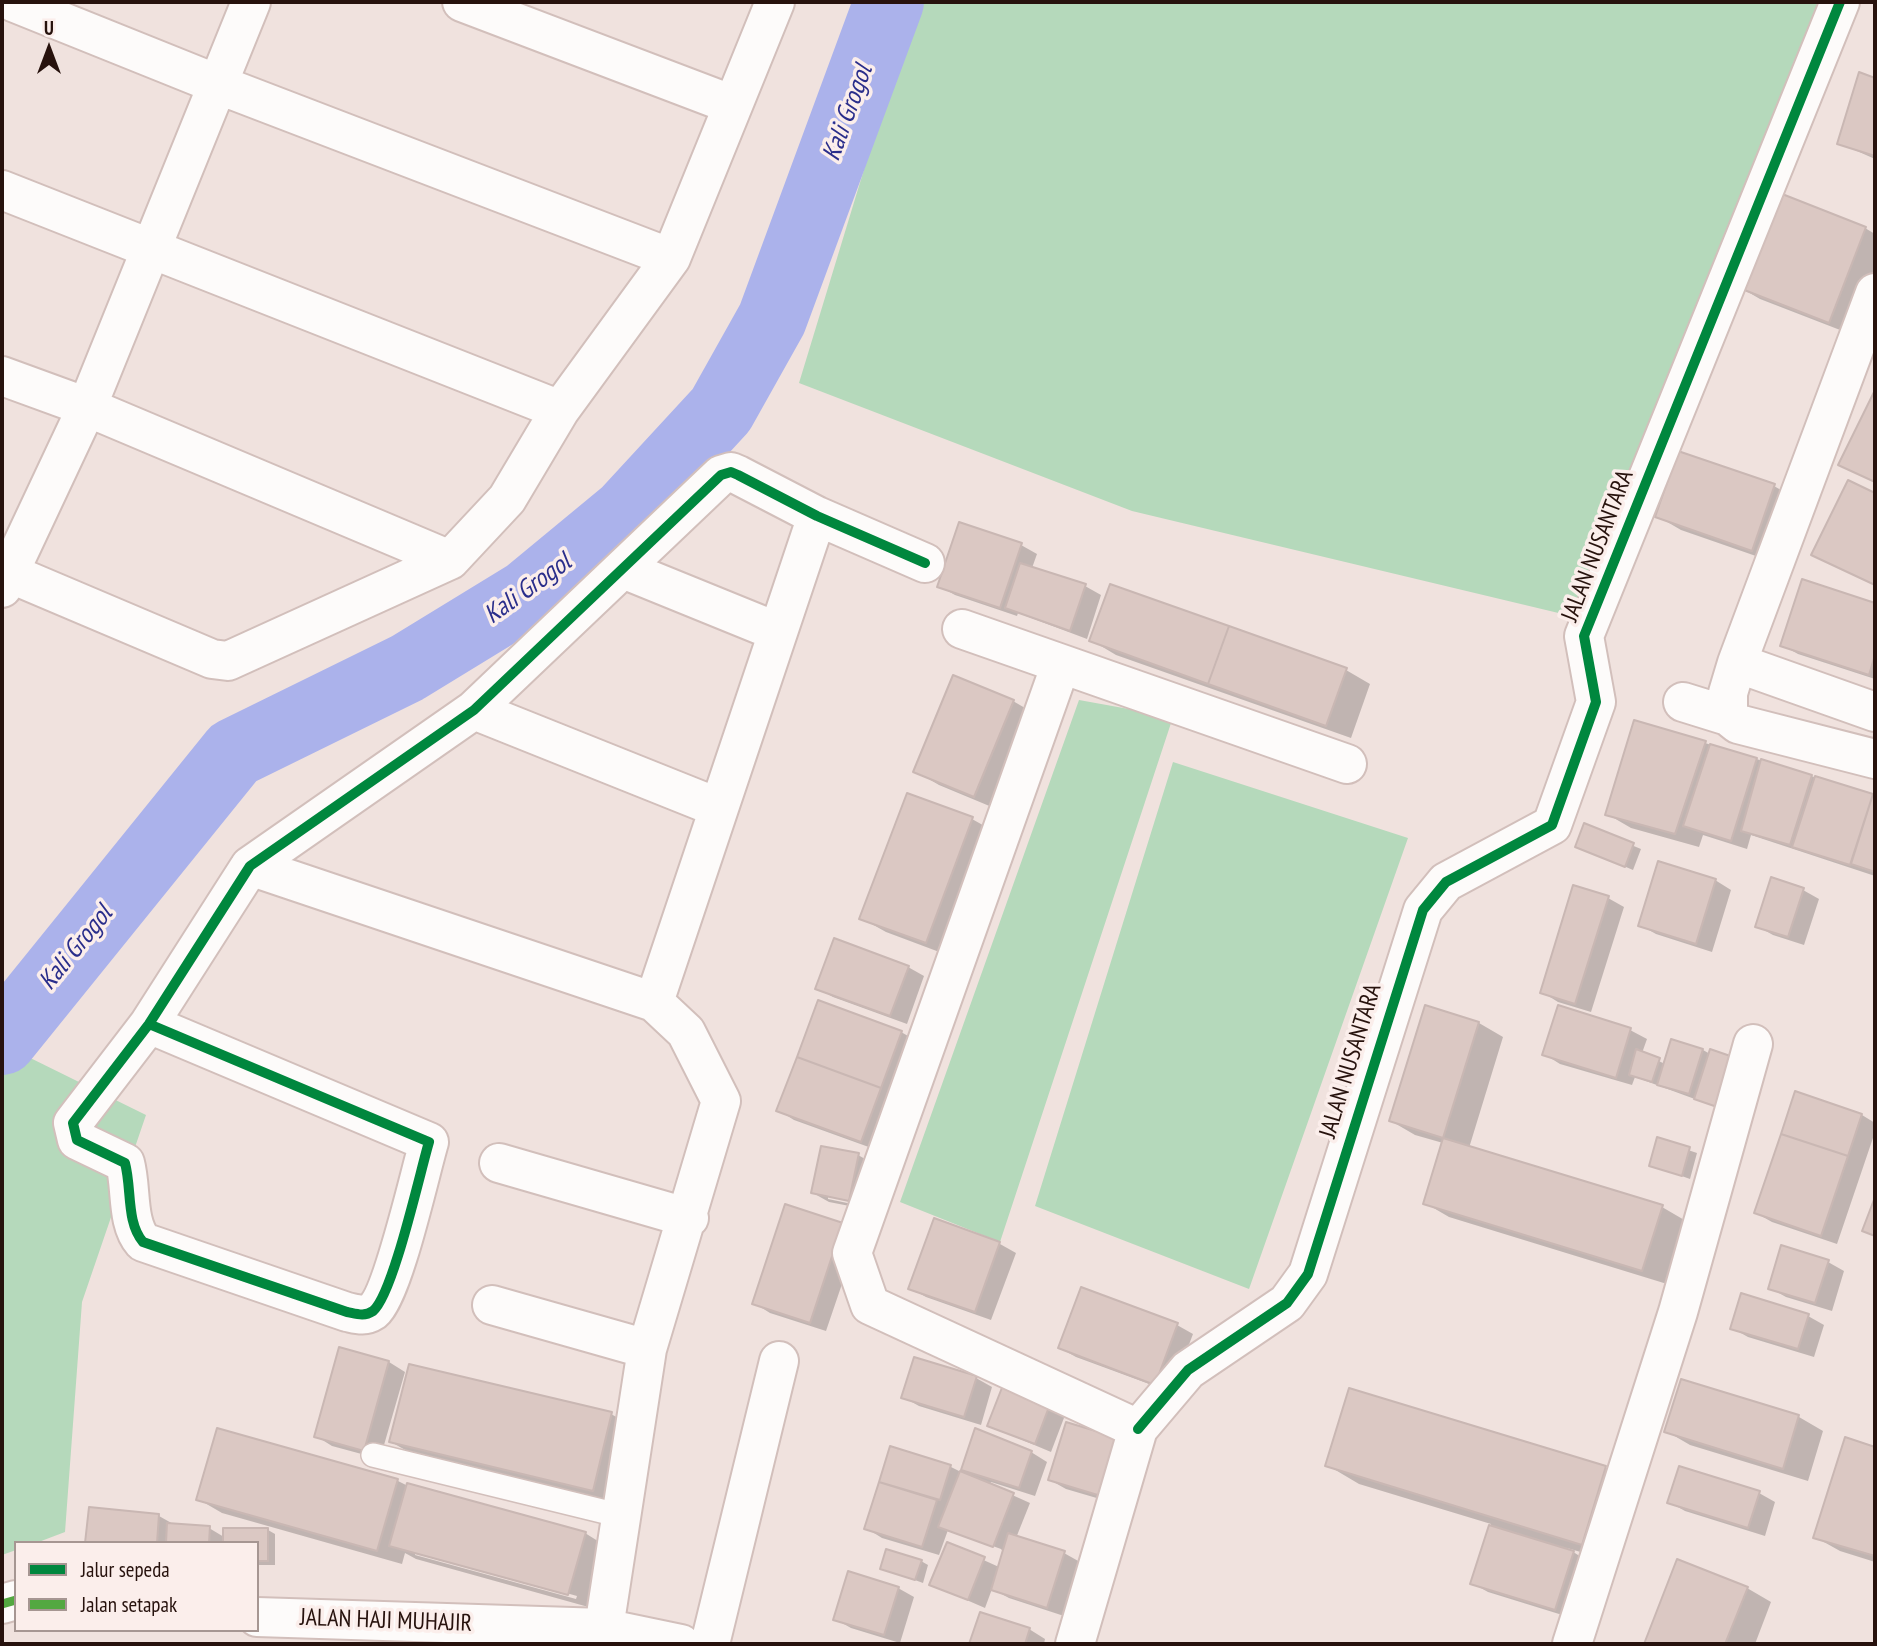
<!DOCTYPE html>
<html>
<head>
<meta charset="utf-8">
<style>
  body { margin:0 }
  #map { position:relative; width:1877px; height:1646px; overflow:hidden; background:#f0e2de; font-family:"PT Sans Narrow",sans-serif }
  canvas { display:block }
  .frame { position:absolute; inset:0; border:4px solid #27120d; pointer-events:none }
  .legend { position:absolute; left:14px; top:1541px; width:245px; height:91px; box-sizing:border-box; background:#fbeeeb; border:2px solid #a69692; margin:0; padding:9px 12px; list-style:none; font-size:21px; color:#27120d }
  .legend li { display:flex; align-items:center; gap:14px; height:35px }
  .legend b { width:35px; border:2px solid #a69692 }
  .north { position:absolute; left:14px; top:14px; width:70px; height:70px; -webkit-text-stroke:5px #fbeeeb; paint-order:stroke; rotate:0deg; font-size:19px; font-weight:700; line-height:28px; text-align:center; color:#27120d }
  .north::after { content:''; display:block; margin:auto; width:24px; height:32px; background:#27120d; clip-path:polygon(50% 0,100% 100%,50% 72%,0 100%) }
</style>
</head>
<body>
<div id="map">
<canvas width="1877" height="1646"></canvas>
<div class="frame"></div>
<ul class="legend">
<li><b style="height:9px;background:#00873e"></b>Jalur sepeda</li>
<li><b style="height:9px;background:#53a841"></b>Jalan setapak</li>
</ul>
<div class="north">U</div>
</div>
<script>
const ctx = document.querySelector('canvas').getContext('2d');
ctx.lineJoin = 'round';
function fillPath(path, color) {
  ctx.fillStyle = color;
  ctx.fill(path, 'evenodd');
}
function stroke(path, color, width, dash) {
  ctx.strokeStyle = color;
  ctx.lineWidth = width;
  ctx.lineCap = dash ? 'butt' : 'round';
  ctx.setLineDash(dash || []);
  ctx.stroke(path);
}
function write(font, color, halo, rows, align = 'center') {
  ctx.font = font + ' "PT Sans Narrow",sans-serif';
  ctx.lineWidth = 7;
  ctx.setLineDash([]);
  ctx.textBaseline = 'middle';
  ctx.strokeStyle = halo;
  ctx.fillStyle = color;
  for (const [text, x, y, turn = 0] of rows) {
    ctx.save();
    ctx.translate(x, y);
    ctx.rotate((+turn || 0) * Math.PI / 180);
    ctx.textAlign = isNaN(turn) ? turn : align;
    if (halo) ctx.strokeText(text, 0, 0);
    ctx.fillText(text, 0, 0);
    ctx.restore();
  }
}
fillPath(new Path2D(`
  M 915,2 L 1830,2 L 1571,616 L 1132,511 L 799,383 Z
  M 1079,700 L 1173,717 L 1000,1242 L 900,1202 Z
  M 1173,762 L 1408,838 L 1249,1289 L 1035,1206 Z
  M 10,1048 L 146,1115 L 82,1302 L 65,1532 L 36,1543 L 16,1543 L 16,1550 L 2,1555 L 2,1058 Z`), '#b5d9bb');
fillPath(new Path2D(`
  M 1860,75 L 1875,79 L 1875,159 L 1839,143 Z
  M 1865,228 L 1875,234 L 1875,279 L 1853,335 L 1760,299 L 1736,285 Z
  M 1774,486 L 1798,500 L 1776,563 L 1681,530 L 1657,516 Z
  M 1021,545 L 1037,554 L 1032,568 L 1085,586 L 1101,595 L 1087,639 L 1018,613 L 1017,616 L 955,595 L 939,586 Z
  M 1804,581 L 1875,604 L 1875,679 L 1798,654 L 1782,645 Z
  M 1091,640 L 1346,670 L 1370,684 L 1351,738 L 1116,655 Z
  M 1013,701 L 1037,715 L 999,810 L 939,785 L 915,771 Z
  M 1705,743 L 1875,796 L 1875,876 L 1751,835 L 1747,849 L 1703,835 L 1699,847 L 1631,828 L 1607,814 Z
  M 908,795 L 972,819 L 997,833 L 950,956 L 886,932 L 861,918 Z
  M 1585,826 L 1641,849 L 1633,870 L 1577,846 Z
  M 1715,880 L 1731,890 L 1712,952 L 1656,934 L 1640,925 Z
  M 1803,890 L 1819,899 L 1804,945 L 1773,935 L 1757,926 Z
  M 1608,898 L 1624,907 L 1591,1012 L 1558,1002 L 1542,992 Z
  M 908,967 L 924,976 L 907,1024 L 833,997 L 817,988 Z
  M 1479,1023 L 1503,1037 L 1469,1148 L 1662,1207 L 1686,1221 L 1667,1284 L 1449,1217 L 1425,1203 L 1443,1143 L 1415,1135 L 1391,1121 Z
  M 1630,1030 L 1647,1039 L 1642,1053 L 1665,1064 L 1703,1050 L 1710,1054 L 1730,1112 L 1635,1077 L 1632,1085 L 1560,1064 L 1544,1054 Z
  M 901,1032 L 917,1041 L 877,1150 L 794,1120 L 778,1110 Z
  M 1862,1115 L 1875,1123 L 1875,1132 L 1837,1244 L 1772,1222 L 1756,1213 Z
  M 1658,1140 L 1697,1153 L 1690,1179 L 1651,1165 Z
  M 858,1155 L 874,1164 L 865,1209 L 829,1202 L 813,1193 ZM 828,1195 L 858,1201 L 857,1205 L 828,1199 Z
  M 935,1221 L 1000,1244 L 1016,1253 L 991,1320 L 926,1297 L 910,1288 Z
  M 859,1234 L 826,1331 L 770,1313 L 754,1303 Z
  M 1828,1262 L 1844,1271 L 1832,1311 L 1786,1297 L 1770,1288 Z
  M 1808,1316 L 1824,1325 L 1814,1357 L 1748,1337 L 1732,1328 Z
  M 1177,1325 L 1193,1334 L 1171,1392 L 1076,1357 L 1060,1348 Z
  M 389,1362 L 405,1372 L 380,1459 L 332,1446 L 316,1436 Z
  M 976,1378 L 992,1387 L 981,1425 L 919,1406 L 903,1397 Z
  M 1682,1381 L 1799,1417 L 1823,1431 L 1808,1481 L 1690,1445 L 1666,1431 Z
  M 1006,1382 L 1067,1410 L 1051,1452 L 989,1426 Z
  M 611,1414 L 636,1428 L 618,1503 L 416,1456 L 391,1442 Z
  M 218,1430 L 398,1481 L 408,1486 L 585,1533 L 609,1548 L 592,1608 L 416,1559 L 405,1553 L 402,1564 L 222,1513 L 198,1499 ZM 415,1551 L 577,1596 L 576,1599 L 415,1555 Z
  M 1846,1439 L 1875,1448 L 1875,1562 L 1840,1551 L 1815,1537 Z
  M 1118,1440 L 1117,1504 L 1066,1489 L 1050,1480 Z
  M 891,1448 L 951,1467 L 977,1480 L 963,1469 L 1031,1452 L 1047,1462 L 1035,1496 L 991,1482 L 990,1485 L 1030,1503 L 1016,1538 L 1064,1553 L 1080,1562 L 1064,1616 L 1009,1598 L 992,1589 L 985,1608 L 932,1585 L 948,1544 L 999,1567 L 1004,1553 L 1001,1549 L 948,1530 L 939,1555 L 882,1538 L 866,1528 Z
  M 1327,1465 L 1605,1468 L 1637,1486 L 1614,1562 L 1567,1548 L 1589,1562 L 1572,1618 L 1488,1592 L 1472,1583 L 1491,1524 L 1359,1484 Z
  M 1759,1493 L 1775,1502 L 1765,1536 L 1685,1511 L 1669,1502 Z
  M 90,1509 L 159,1516 L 175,1525 L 209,1528 L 224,1537 L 268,1530 L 275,1534 L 275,1565 L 257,1565 L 257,1543 L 87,1543 Z
  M 921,1561 L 928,1565 L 923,1583 L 882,1568 Z
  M 898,1588 L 914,1597 L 900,1643 L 851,1628 L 835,1619 Z
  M 1747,1588 L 1771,1602 L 1755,1644 L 1646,1644 Z
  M 981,1614 L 1029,1629 L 1045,1639 L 1044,1644 L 971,1644 Z`), '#0003');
stroke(new Path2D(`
  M 2,1040 L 234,753 L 407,668 L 528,594 L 626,513 L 721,410 L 772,319 L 889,2`), '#abb2eb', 70);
const building = new Path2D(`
  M 1859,72 L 1875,78 L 1875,156 L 1837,144 Z
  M 1772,190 L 1866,227 L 1829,323 L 1734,286 Z
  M 1874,392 L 1875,392 L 1875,482 L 1838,465 Z
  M 1678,451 L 1775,484 L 1752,551 L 1655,517 Z
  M 1848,480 L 1875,493 L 1875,585 L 1811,555 Z
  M 959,522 L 1022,543 L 1000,608 L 937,587 Z
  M 1020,563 L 1086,584 L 1070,631 L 1005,608 Z
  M 1802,579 L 1875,603 L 1875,655 L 1869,675 L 1780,646 Z
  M 1110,584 L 1229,626 L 1208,684 L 1089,641 Z
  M 1229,626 L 1347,668 L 1326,726 L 1208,684 Z
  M 953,675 L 1014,700 L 974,797 L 913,772 Z
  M 1634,720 L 1706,741 L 1675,834 L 1605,815 Z
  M 1710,744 L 1757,758 L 1731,841 L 1683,826 Z
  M 1761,759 L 1812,775 L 1790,845 L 1741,831 Z
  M 1815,776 L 1873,794 L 1850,865 L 1792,847 Z
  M 907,793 L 973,817 L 926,943 L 859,919 Z
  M 1873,794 L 1875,795 L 1875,872 L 1851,864 Z
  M 1584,823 L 1634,843 L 1625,867 L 1575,847 Z
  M 1658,861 L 1716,879 L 1696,944 L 1638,926 Z
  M 1771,877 L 1804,888 L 1788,937 L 1755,927 Z
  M 1573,885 L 1609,896 L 1575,1004 L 1540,993 Z
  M 834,938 L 909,966 L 890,1016 L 815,989 Z
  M 818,1000 L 902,1031 L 881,1088 L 797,1057 Z
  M 1425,1005 L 1479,1022 L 1443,1138 L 1389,1121 Z
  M 1558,1005 L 1631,1028 L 1616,1078 L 1542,1055 Z
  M 1671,1039 L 1703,1049 L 1689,1094 L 1657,1085 Z
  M 1636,1049 L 1660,1058 L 1652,1082 L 1629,1075 Z
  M 1710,1049 L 1739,1059 L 1723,1109 L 1694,1099 Z
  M 797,1057 L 881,1088 L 861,1142 L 776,1111 Z
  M 1795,1091 L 1862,1114 L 1848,1156 L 1781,1134 Z
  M 1781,1134 L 1848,1156 L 1821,1236 L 1754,1213 Z
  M 1657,1137 L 1690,1147 L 1682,1176 L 1649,1166 Z
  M 1443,1138 L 1663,1205 L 1642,1271 L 1423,1204 Z
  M 821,1146 L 859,1153 L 849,1201 L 811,1193 Z
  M 1875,1197 L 1875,1236 L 1862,1231 Z
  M 785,1204 L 843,1223 L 810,1323 L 752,1304 Z
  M 934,1218 L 1000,1242 L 975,1312 L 908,1289 Z
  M 1781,1245 L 1829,1260 L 1815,1303 L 1768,1289 Z
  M 1081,1287 L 1178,1323 L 1155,1385 L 1058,1348 Z
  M 1741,1293 L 1809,1314 L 1798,1349 L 1730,1329 Z
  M 339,1347 L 389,1361 L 364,1451 L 314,1437 Z
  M 914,1357 L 977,1376 L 964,1417 L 901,1398 Z
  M 409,1364 L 612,1412 L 593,1491 L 389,1442 Z
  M 1681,1379 L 1799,1415 L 1783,1469 L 1664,1432 Z
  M 1005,1380 L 1052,1399 L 1035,1444 L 987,1426 Z
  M 1349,1388 L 1606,1466 L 1582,1545 L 1325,1466 Z
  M 1066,1422 L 1119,1438 L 1101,1496 L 1048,1480 Z
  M 217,1428 L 398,1479 L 377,1551 L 196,1500 Z
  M 975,1428 L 1032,1451 L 1019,1488 L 961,1470 Z
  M 1845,1437 L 1875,1447 L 1875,1556 L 1813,1538 Z
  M 890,1446 L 951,1465 L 940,1500 L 879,1482 Z
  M 1679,1466 L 1760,1491 L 1748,1528 L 1667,1503 Z
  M 960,1471 L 1014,1493 L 993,1547 L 938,1527 Z
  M 879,1482 L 937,1500 L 922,1547 L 864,1529 Z
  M 407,1483 L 586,1532 L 568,1595 L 389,1546 Z
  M 89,1507 L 159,1514 L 157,1543 L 85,1543 Z
  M 167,1523 L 210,1526 L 209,1543 L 166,1543 Z
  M 1489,1525 L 1574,1551 L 1555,1610 L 1470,1584 Z
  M 223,1528 L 268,1528 L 268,1561 L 257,1561 L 257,1543 L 223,1543 Z
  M 1008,1533 L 1065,1551 L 1047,1608 L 991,1590 Z
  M 947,1542 L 985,1557 L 968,1600 L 929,1585 Z
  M 886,1549 L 922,1560 L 915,1580 L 880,1569 Z
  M 1677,1559 L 1748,1587 L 1725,1644 L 1644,1644 Z
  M 848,1571 L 899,1587 L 884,1635 L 833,1620 Z
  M 980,1612 L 1030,1628 L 1025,1644 L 969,1644 Z`);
fillPath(building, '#dbc8c3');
stroke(building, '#c9b7b3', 2);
const service = new Path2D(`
  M 373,1455 L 622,1516`);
const minor = new Path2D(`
  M 13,2 L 217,84 L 671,258
  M 462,2 L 733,105
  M 2,190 L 560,410
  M 1875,293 L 1737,663 L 1875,712
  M 2,376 L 87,407 L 450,560
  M 623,569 L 778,632
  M 2,570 L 212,659 L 228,661 L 450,560 L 507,499 L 560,410 L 671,258 L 775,2
  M 2,588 L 87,407 L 251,2
  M 962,629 L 1347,764
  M 1737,663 L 1728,693 L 1728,716 L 1738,724 L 1875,759
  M 1061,664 L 852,1253 L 870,1305 L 1138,1429 L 1075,1644
  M 1683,702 L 1728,716
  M 474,710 L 719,808
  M 250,866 L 654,1002 L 686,1032 L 721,1101 L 647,1349 L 604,1628
  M 654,1002 L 817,516
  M 149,1024 L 429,1142 C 420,1172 393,1295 373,1311 C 364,1317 357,1314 347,1312 L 143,1242 C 126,1222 132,1189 125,1163 L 77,1140 L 73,1123 L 149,1024 L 250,866 L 474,710 L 721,475 L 731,472 L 738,475 L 817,516 L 925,563
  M 499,1163 L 689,1218
  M 492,1305 L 647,1349
  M 1138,1429 L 1188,1370 L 1287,1303 L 1308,1274 L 1423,910 L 1446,882 L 1552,825 L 1596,702 L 1584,636 L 1840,2
  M 2,1604 L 16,1600
  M 257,1617 L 604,1628 L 681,1644
  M 710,1644 L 779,1361
  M 1572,1644 L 1678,1312 L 1753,1044`);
stroke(service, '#d2bfbb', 26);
stroke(minor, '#d2bfbb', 42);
stroke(service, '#fdfbfa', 23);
stroke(minor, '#fdfbfa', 38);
stroke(new Path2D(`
  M 2,1604 L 16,1600`), '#53a841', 9, [18, 9]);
stroke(new Path2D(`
  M 149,1024 L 429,1142 C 420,1172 393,1295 373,1311 C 364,1317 357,1314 347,1312 L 143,1242 C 126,1222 132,1189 125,1163 L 77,1140 L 73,1123 L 149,1024 L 250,866 L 474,710 L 721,475 L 731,472 L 738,475 L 817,516 L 925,563
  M 1138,1429 L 1188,1370 L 1287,1303 L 1308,1274 L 1423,910 L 1446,882 L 1552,825 L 1596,702 L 1584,636 L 1840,2`), '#00873e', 10);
write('24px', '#27120d', '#fbeeeb', [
  ["JALAN NUSANTARA",1598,546,-69],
  ["JALAN NUSANTARA",1351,1061,-73],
  ["JALAN HAJI MUHAJIR",386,1621,2]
]);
write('italic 26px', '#2a2e8b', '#fbeeeb', [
  ["Kali Grogol",848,113,-70],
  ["Kali Grogol",528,589,-36],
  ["Kali Grogol",76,948,-51]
]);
</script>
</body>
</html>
